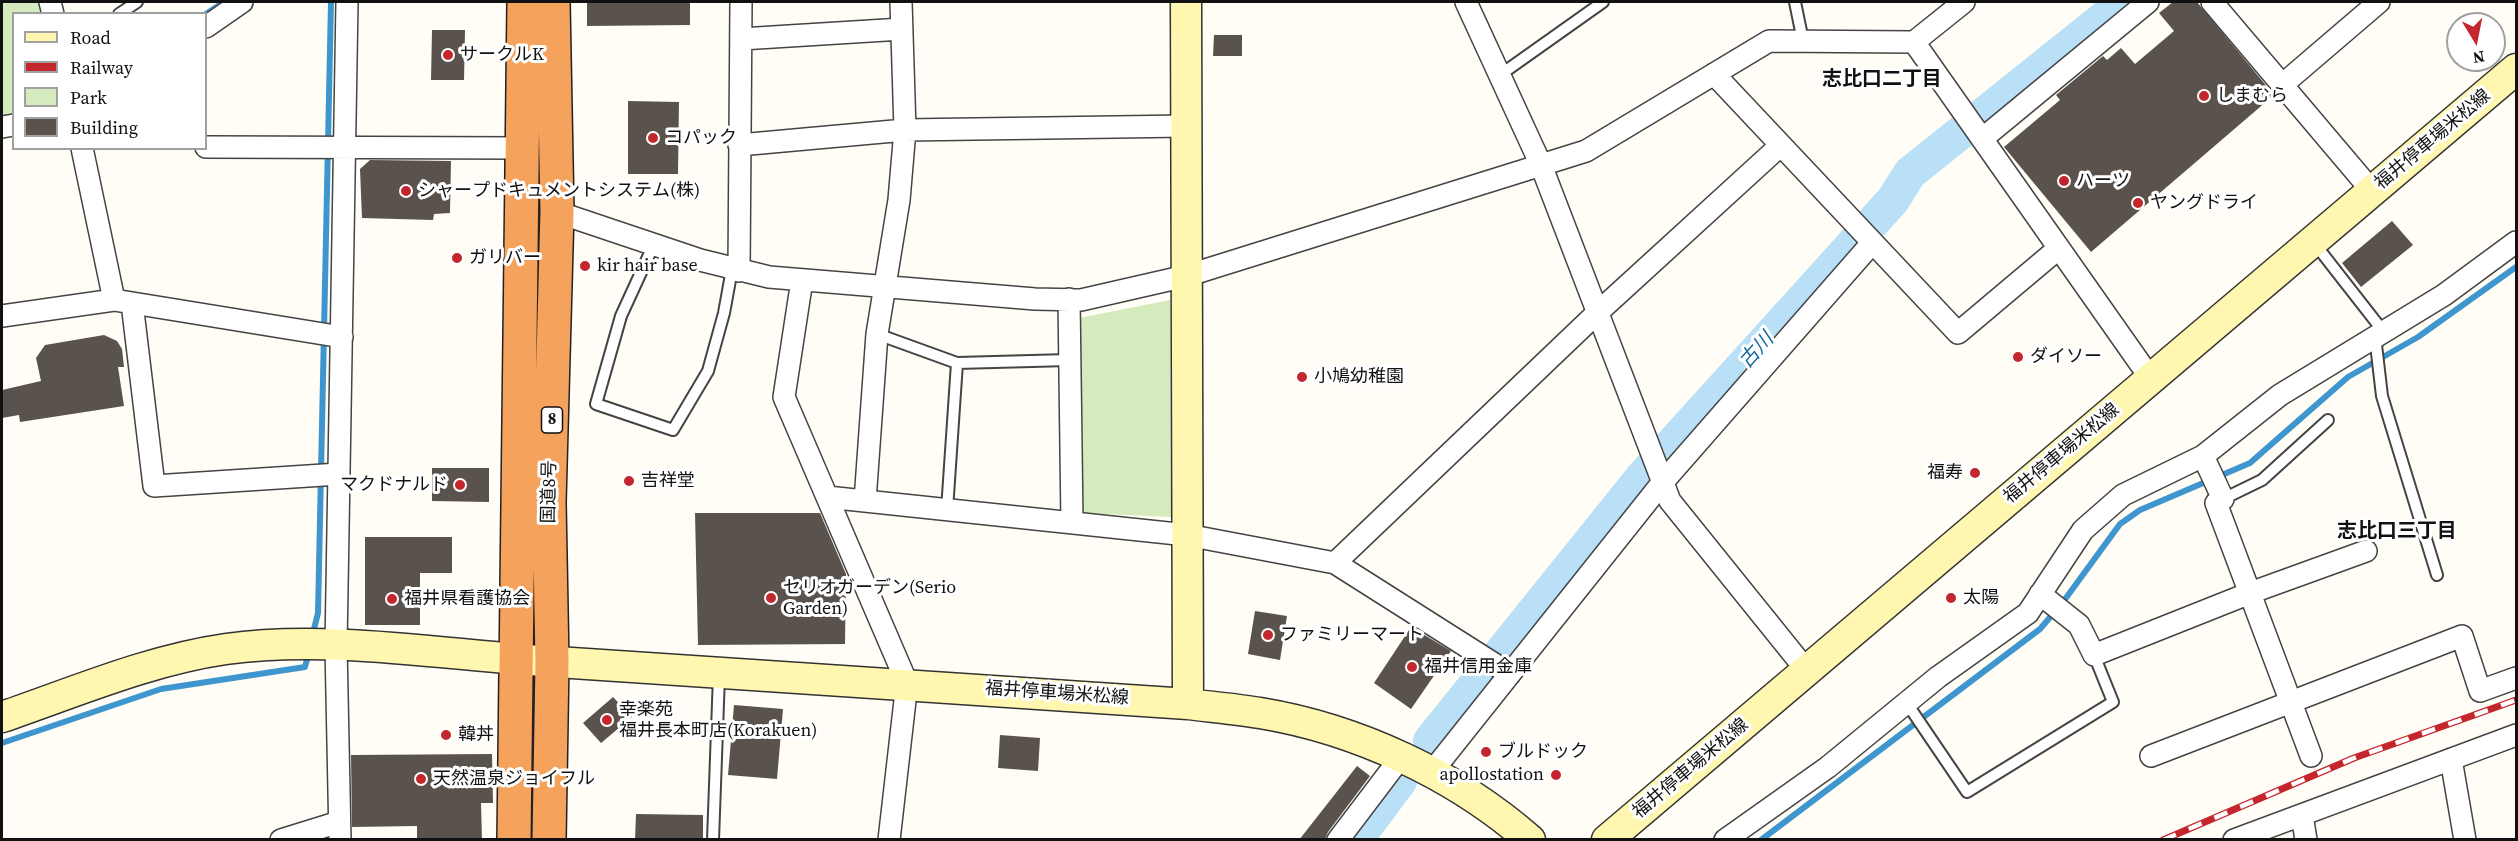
<!DOCTYPE html>
<html>
<head>
<meta charset="utf-8">
<style>
  body { margin:0 }
  #map { position:relative; width:2518px; height:841px; overflow:hidden; background:#fffdf5; font-family:"Source Serif 4",serif }
  canvas { display:block }
  .frame { position:absolute; inset:0; border:3px solid #111; pointer-events:none }
  .legend { position:absolute; left:12px; top:12px; width:195px; height:138px; box-sizing:border-box; background:#fff; border:2px solid #a0a0a0; margin:0; padding:8px 10px; list-style:none; font-size:18px; color:#111 }
  .legend li { display:flex; align-items:center; gap:12px; height:30px }
  .legend b { width:30px; border:2px solid #a0a0a0 }
  .north { position:absolute; left:2446px; top:12px; width:60px; height:60px; box-sizing:border-box; background:#fff; border:2px solid #a0a0a0; border-radius:50%; rotate:170deg; font-size:16px; font-weight:700; line-height:24px; text-align:center; color:#111 }
  .north::after { content:''; display:block; margin:auto; width:21px; height:27px; background:#c4262e; clip-path:polygon(50% 0,100% 100%,50% 72%,0 100%) }
</style>
</head>
<body>
<div id="map">
<canvas width="2518" height="841"></canvas>
<div class="frame"></div>
<ul class="legend">
<li><b style="height:8px;background:#fff6b0"></b>Road</li>
<li><b style="height:8px;background:#c4262e"></b>Railway</li>
<li><b style="height:16px;background:#d5ebbd"></b>Park</li>
<li><b style="height:16px;background:#5a524d"></b>Building</li>
</ul>
<div class="north">N</div>
</div>
<script>
const ctx = document.querySelector('canvas').getContext('2d');
ctx.lineJoin = 'round';
function fillPath(path, color) {
  ctx.fillStyle = color;
  ctx.fill(path, 'evenodd');
}
function stroke(path, color, width, dash) {
  ctx.strokeStyle = color;
  ctx.lineWidth = width;
  ctx.lineCap = dash ? 'butt' : 'round';
  ctx.setLineDash(dash || []);
  ctx.stroke(path);
}
function write(font, color, halo, rows, align = 'center') {
  ctx.font = font + ' "Source Serif 4","Noto Sans JP",serif';
  ctx.lineWidth = 6;
  ctx.setLineDash([]);
  ctx.textBaseline = 'middle';
  ctx.strokeStyle = halo;
  ctx.fillStyle = color;
  for (const [text, x, y, turn = 0] of rows) {
    ctx.save();
    ctx.translate(x, y);
    ctx.rotate((+turn || 0) * Math.PI / 180);
    ctx.textAlign = isNaN(turn) ? turn : align;
    if (halo) ctx.strokeText(text, 0, 0);
    ctx.fillText(text, 0, 0);
    ctx.restore();
  }
}
fillPath(new Path2D(`
  M 2,2 L 49,2 L 51,13 L 14,14 L 13,122 L 2,124 Z
  M 1170,300 L 1171,517 L 1082,513 L 1079,318 Z`), '#d5ebbd');
stroke(new Path2D(`
  M 206,14 L 224,2
  M 312,637 L 318,613 L 331,2
  M 2,743 L 161,689 L 305,667 L 309,652
  M 1761,840 L 2040,629 L 2063,602 L 2120,524 L 2140,510 L 2250,463 L 2348,377 L 2418,337 L 2516,267`), '#3f96cf', 6);
stroke(new Path2D(`
  M 1430,741 L 1643,476 L 1893,200 L 1910,173 L 2124,2
  M 1356,840 L 1400,781`), '#b9e0f7', 34);
fillPath(new Path2D(`
  M 587,2 L 690,2 L 690,25 L 587,26 Z
  M 2173,2 L 2197,2 L 2274,95 L 2091,252 L 2004,147 L 2060,100 L 2056,95 L 2103,56 L 2107,60 L 2121,48 L 2135,64 L 2174,31 L 2159,13 Z
  M 432,30 L 465,30 L 464,80 L 431,80 Z
  M 1214,35 L 1242,35 L 1242,56 L 1213,56 Z
  M 628,101 L 679,102 L 678,174 L 628,174 Z
  M 370,160 L 451,161 L 450,213 L 434,214 L 433,220 L 362,218 L 360,169 Z
  M 2392,221 L 2413,245 L 2361,287 L 2342,263 Z
  M 104,335 L 117,341 L 122,349 L 124,367 L 118,367 L 124,406 L 20,422 L 19,415 L 2,418 L 2,390 L 41,381 L 36,358 L 45,345 Z
  M 432,468 L 489,468 L 489,502 L 432,501 Z
  M 695,513 L 820,513 L 846,574 L 845,644 L 698,645 Z
  M 365,537 L 452,537 L 452,573 L 420,573 L 420,625 L 365,625 Z
  M 1255,611 L 1287,616 L 1280,660 L 1248,654 Z
  M 1411,627 L 1451,651 L 1411,709 L 1374,683 Z
  M 613,697 L 632,717 L 601,743 L 583,723 Z
  M 734,705 L 783,709 L 777,779 L 728,775 Z
  M 1000,735 L 1040,738 L 1038,771 L 998,768 Z
  M 492,754 L 493,803 L 481,803 L 482,840 L 417,840 L 417,826 L 352,827 L 351,755 Z
  M 1357,766 L 1370,776 L 1328,832 L 1325,840 L 1299,840 Z
  M 636,814 L 703,815 L 703,840 L 635,840 Z`), '#5a524d');
const lane = new Path2D(`
  M 1795,2 L 1803,41
  M 119,14 L 137,2
  M 1500,75 L 1603,2
  M 654,244 L 621,316 L 596,404 L 673,430 L 708,371 L 724,313 L 732,269
  M 2315,244 L 2383,331
  M 877,334 L 957,363 L 1069,360
  M 2375,336 L 2382,396 L 2437,575
  M 2223,499 L 2262,480 L 2328,420
  M 947,510 L 957,363
  M 1906,702 L 1967,792 L 2113,702 L 2094,655
  M 713,840 L 719,675`);
const street = new Path2D(`
  M 50,2 L 53,14
  M 1466,2 L 1541,165 L 1670,501 L 1807,671
  M 2212,2 L 2372,191
  M 206,27 L 242,2
  M 741,39 L 902,29
  M 1914,42 L 2151,379
  M 1714,74 L 1958,333 L 2059,248
  M 2282,85 L 2379,2
  M 2,127 L 14,125
  M 1982,139 L 2148,2
  M 739,145 L 905,130 L 1186,126
  M 206,147 L 522,148
  M 82,148 L 114,300
  M 557,212 L 700,260 L 769,277 L 1035,299 L 1081,300 L 1186,276 L 1586,151 L 1769,41 L 1914,42 L 1964,2
  M 739,271 L 741,2
  M 802,280 L 784,397 L 907,683 L 889,840
  M 1069,299 L 1072,523
  M 132,303 L 154,486 L 339,474
  M 2,316 L 114,300 L 342,337
  M 2203,456 L 2223,499 L 2216,503 L 2311,756
  M 827,497 L 1187,535 L 1335,563 L 1510,674
  M 865,501 L 877,334 L 899,200 L 905,130 L 901,2
  M 1335,563 L 1596,314 L 1781,145
  M 2040,594 L 2079,625 L 2094,655 L 2250,593 L 2366,551
  M 2151,756 L 2462,636 L 2480,691 L 2516,678
  M 2451,759 L 2465,840
  M 1431,773 L 1662,483 L 1872,243
  M 2302,815 L 2306,840
  M 281,840 L 339,822
  M 340,840 L 336,646 L 347,2
  M 1338,840 L 1401,757
  M 1725,840 L 1828,767 L 1938,677 L 2028,613 L 2083,530 L 2123,495 L 2203,456 L 2280,395 L 2444,295 L 2516,242
  M 2234,840 L 2516,735`);
const secondary = new Path2D(`
  M 1186,2 L 1188,704
  M 2,717 C 75,692 149,660 226,649 C 329,634 453,656 557,662 C 767,674 977,688 1188,704 C 1212,707 1236,709 1260,713 C 1357,729 1456,775 1530,840
  M 1607,840 L 2516,69`);
const highway = new Path2D(`
  M 514,840 L 524,2
  M 549,840 L 552,662 L 549,502 L 557,212 L 553,2`);
stroke(lane, '#444', 14);
stroke(street, '#444', 24);
stroke(secondary, '#333', 33);
stroke(highway, '#222', 36);
stroke(lane, '#fff', 10);
stroke(street, '#fff', 21);
stroke(secondary, '#fff6b0', 30);
stroke(highway, '#f5a25d', 33);
const rail = new Path2D(`
  M 2163,840 L 2354,758 L 2516,700`);
stroke(rail, '#c4262e', 7);
stroke(rail, '#fff', 4.5, [14]);
for (const [x, y, r, color] of [
  [448,55,6,"#c4262e"],
  [2204,96,6,"#c4262e"],
  [653,138,6,"#c4262e"],
  [2064,181,6,"#c4262e"],
  [406,191,6,"#c4262e"],
  [2138,203,6,"#c4262e"],
  [457,258,6,"#c4262e"],
  [585,266,6,"#c4262e"],
  [2018,357,6,"#c4262e"],
  [1302,377,6,"#c4262e"],
  [1975,473,6,"#c4262e"],
  [629,481,6,"#c4262e"],
  [460,485,6,"#c4262e"],
  [771,598,6,"#c4262e"],
  [1951,598,6,"#c4262e"],
  [392,599,6,"#c4262e"],
  [1268,635,6,"#c4262e"],
  [1412,667,6,"#c4262e"],
  [607,720,6,"#c4262e"],
  [446,735,6,"#c4262e"],
  [1486,752,6,"#c4262e"],
  [1556,775,6,"#c4262e"],
  [421,779,6,"#c4262e"]
]) {
  const dot = new Path2D();
  dot.arc(x, y, r, 0, 2 * Math.PI);
  ctx.fillStyle = color;
  ctx.fill(dot);
  stroke(dot, '#fff', 2);
}
for (const [x, y, w] of [
  [552,420,21]
]) {
  const box = new Path2D();
  box.roundRect(x - w / 2, y - 13, w, 26, 4.5);
  ctx.fillStyle = '#fff';
  ctx.fill(box);
  stroke(box, '#111', 1.5);
}
write('bold 16px', '#111', null, [
  ["8",552,420]
]);
write('18px', '#111', '#fff', [
  ["サークルK",460,55],
  ["しまむら",2216,96],
  ["コパック",665,138],
  ["ハーツ",2076,181],
  ["シャープドキュメントシステム(株)",418,191],
  ["ヤングドライ",2150,203],
  ["ガリバー",469,258],
  ["kir hair base",597,266],
  ["ダイソー",2030,357],
  ["小鳩幼稚園",1314,377],
  ["福寿",1963,473,"right"],
  ["吉祥堂",641,481],
  ["マクドナルド",448,485,"right"],
  ["セリオガーデン(Serio",783,588],
  ["Garden)",783,609],
  ["太陽",1963,598],
  ["福井県看護協会",404,599],
  ["ファミリーマート",1280,635],
  ["福井信用金庫",1424,667],
  ["幸楽苑",619,710],
  ["福井長本町店(Korakuen)",619,731],
  ["韓丼",458,735],
  ["ブルドック",1498,752],
  ["apollostation",1544,775,"right"],
  ["天然温泉ジョイフル",433,779]
], 'left');
write('18px', '#111', '#fff', [
  ["福井停車場米松線",2433,140,-40],
  ["福井停車場米松線",2062,454,-40],
  ["国道8号",550,492,-89],
  ["福井停車場米松線",1057,694,4],
  ["福井停車場米松線",1691,769,-40]
]);
write('bold 20px', '#111', '#fff', [
  ["志比口二丁目",1882,80],
  ["志比口三丁目",2397,532]
]);
write('italic 20px', '#1768a6', '#fff', [
  ["古川",1757,351,-48]
]);
</script>
</body>
</html>
